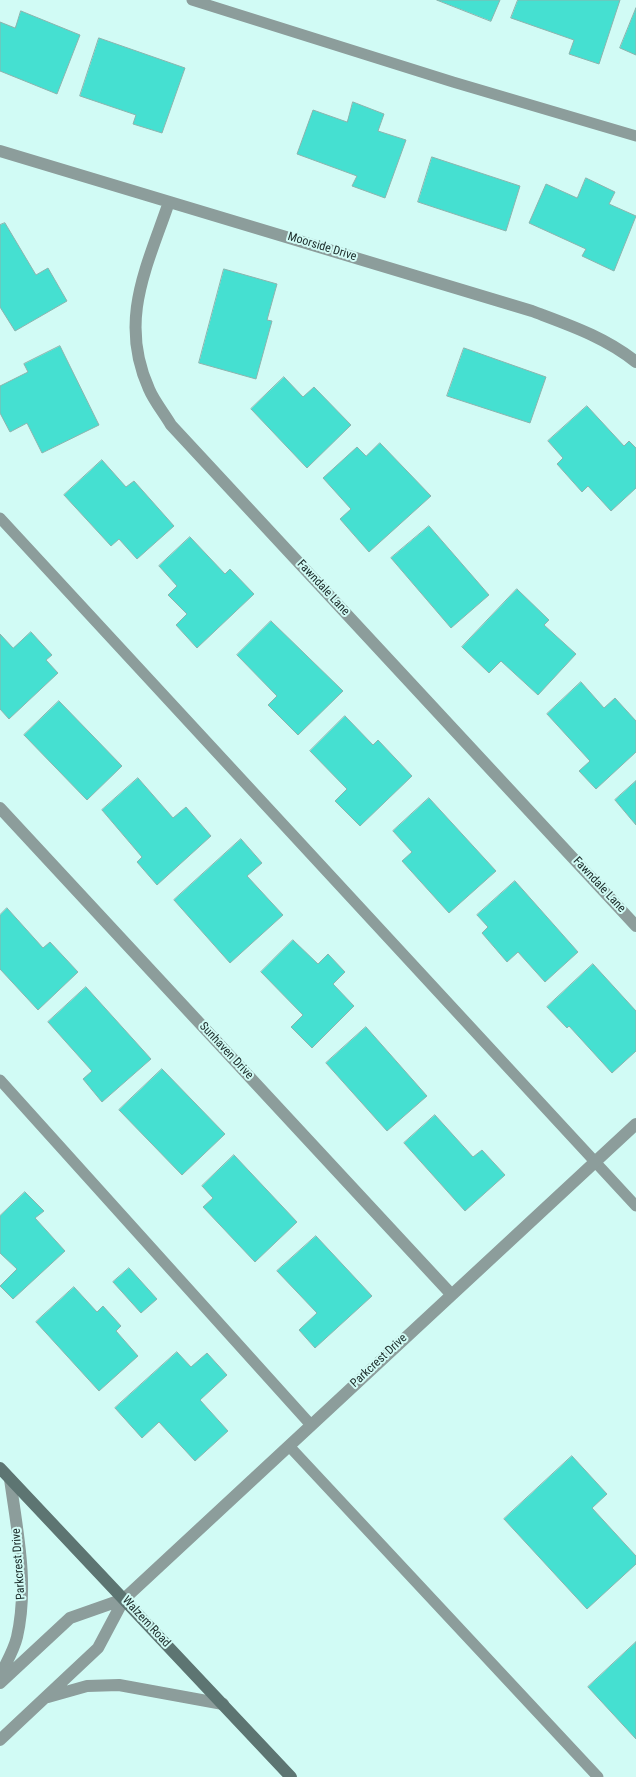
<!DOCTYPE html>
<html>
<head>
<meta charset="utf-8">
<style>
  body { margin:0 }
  canvas { display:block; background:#d1fbf5 }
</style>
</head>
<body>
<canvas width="636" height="1777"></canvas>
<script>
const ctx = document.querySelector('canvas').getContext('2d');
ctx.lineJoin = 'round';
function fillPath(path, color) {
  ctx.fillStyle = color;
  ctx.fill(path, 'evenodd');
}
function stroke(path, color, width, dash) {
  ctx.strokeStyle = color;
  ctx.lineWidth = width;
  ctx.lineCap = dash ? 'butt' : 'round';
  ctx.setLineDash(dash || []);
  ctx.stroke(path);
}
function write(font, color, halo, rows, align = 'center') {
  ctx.font = font + ' "Roboto Condensed",sans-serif';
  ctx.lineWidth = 4;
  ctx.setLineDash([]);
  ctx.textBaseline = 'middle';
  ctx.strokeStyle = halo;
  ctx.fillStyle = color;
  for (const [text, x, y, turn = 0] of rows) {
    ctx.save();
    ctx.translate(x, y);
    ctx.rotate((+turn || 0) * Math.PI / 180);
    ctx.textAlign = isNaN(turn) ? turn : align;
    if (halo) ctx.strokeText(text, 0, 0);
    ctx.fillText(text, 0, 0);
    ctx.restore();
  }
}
const building = new Path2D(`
  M 437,0 L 500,0 L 491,21 Z
  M 518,0 L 620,0 L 599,64 L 569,54 L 574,40 L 511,18 Z
  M 636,8 L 636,55 L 620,48 Z
  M 21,11 L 80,35 L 57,94 L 0,71 L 0,22 L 15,28 Z
  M 99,38 L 185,68 L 162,133 L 133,124 L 136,115 L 80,96 Z
  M 353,102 L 384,114 L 378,131 L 406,140 L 385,198 L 352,186 L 357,176 L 297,154 L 313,110 L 347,122 Z
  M 432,157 L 520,186 L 506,231 L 418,202 Z
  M 586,178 L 615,192 L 609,204 L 636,216 L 614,271 L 582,256 L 586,249 L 529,223 L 546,184 L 577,198 Z
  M 5,223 L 36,275 L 48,268 L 67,301 L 15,331 L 0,307 L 0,225 Z
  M 224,269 L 277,284 L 267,320 L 272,321 L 256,379 L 199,363 Z
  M 60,346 L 99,425 L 42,453 L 27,423 L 10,432 L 0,413 L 0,386 L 28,372 L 24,364 Z
  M 464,348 L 546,377 L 530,423 L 447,396 Z
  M 284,377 L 303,397 L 314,387 L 351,425 L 307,468 L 251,409 Z
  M 587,406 L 624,446 L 629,441 L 636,448 L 636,488 L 611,511 L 588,486 L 582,492 L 557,464 L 563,458 L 548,441 Z
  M 380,443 L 431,496 L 369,552 L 340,519 L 351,509 L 323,478 L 357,447 L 366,456 Z
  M 102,460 L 126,487 L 134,481 L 174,526 L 137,559 L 119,539 L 111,546 L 64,495 Z
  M 429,526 L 489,595 L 451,628 L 391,558 Z
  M 190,537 L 225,574 L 230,569 L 254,594 L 197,648 L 176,625 L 187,614 L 168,595 L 177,586 L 159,566 Z
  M 517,589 L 549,620 L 544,625 L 576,654 L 538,695 L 501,661 L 489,673 L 462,647 Z
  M 271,621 L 343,691 L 298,735 L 268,705 L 277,696 L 237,655 Z
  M 31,632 L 52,655 L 46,660 L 58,673 L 9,719 L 0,709 L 0,634 L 13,648 Z
  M 581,682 L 604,708 L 615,698 L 636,721 L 636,752 L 596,789 L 579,771 L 590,761 L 547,714 Z
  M 59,701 L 122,766 L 87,800 L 24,735 Z
  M 345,716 L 373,745 L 378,740 L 412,776 L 360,826 L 335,801 L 347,789 L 310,751 Z
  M 138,778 L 173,818 L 186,807 L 211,836 L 157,885 L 137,862 L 142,857 L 102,810 Z
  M 636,781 L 636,825 L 615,800 Z
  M 429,798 L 496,871 L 449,913 L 402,861 L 412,852 L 393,831 Z
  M 241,839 L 262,863 L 247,876 L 283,915 L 230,963 L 174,900 Z
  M 515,881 L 578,952 L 545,982 L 518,952 L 507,962 L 482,933 L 488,927 L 477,915 Z
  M 7,908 L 43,948 L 50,942 L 78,972 L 38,1010 L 0,969 L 0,915 Z
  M 293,940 L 318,964 L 328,954 L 345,972 L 333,984 L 354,1006 L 312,1048 L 291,1027 L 303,1015 L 261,972 Z
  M 593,964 L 636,1011 L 636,1051 L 612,1073 L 569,1026 L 567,1028 L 547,1007 Z
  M 86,987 L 151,1059 L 102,1102 L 83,1079 L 92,1071 L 48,1022 Z
  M 366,1027 L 427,1096 L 387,1131 L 326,1063 Z
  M 162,1069 L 225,1134 L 182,1175 L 119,1110 Z
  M 435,1115 L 473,1157 L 482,1150 L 505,1175 L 465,1211 L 404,1143 Z
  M 234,1155 L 297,1222 L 255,1262 L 203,1207 L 213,1198 L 202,1186 Z
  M 25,1192 L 44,1211 L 35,1218 L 65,1251 L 13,1299 L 0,1286 L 17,1269 L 0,1253 L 0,1216 Z
  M 316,1236 L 372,1296 L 315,1348 L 299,1330 L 317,1313 L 277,1271 Z
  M 129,1268 L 157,1299 L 141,1313 L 113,1282 Z
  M 74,1287 L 97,1312 L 103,1306 L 121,1326 L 116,1331 L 138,1356 L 99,1391 L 36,1322 Z
  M 177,1352 L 191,1367 L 207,1353 L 227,1375 L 200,1400 L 228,1431 L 195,1461 L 159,1422 L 142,1438 L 115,1408 Z
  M 572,1456 L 607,1494 L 592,1508 L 636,1556 L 636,1564 L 587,1609 L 504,1519 Z
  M 636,1642 L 636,1739 L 588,1687 Z`);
fillPath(building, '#45e0d1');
stroke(building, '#8cb4ae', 1);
stroke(new Path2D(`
  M 192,0 L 453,82 L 636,136
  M 0,518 L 636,1206
  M 0,1080 L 311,1425
  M 289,1446 L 598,1777`), '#8c9d9b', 11);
stroke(new Path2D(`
  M 0,151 L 532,311 C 569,325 605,337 636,362
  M 169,202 C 147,267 118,320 149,389 C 154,401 164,413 171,425 L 636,926
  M 0,808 L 451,1294
  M 0,1676 C 6,1663 14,1650 17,1637 C 29,1585 17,1530 10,1479
  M 0,1683 L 70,1618 L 124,1599
  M 48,1697 L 87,1686 L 119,1685 L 223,1704
  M 0,1740 L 98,1648 L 124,1599 L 636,1124`), '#8c9d9b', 12);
stroke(new Path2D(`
  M 0,1468 L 291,1777`), '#5d7572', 12);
write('12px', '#1b2b29', '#d1fbf5', [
  ["Moorside Drive",322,247,17],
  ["Fawndale Lane",323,588,47],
  ["Fawndale Lane",599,885,47],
  ["Sunhaven Drive",226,1051,47],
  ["Parkcrest Drive",379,1361,-43],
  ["Parkcrest Drive",19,1564,-94],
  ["Walzem Road",146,1622,47]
]);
</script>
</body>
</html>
